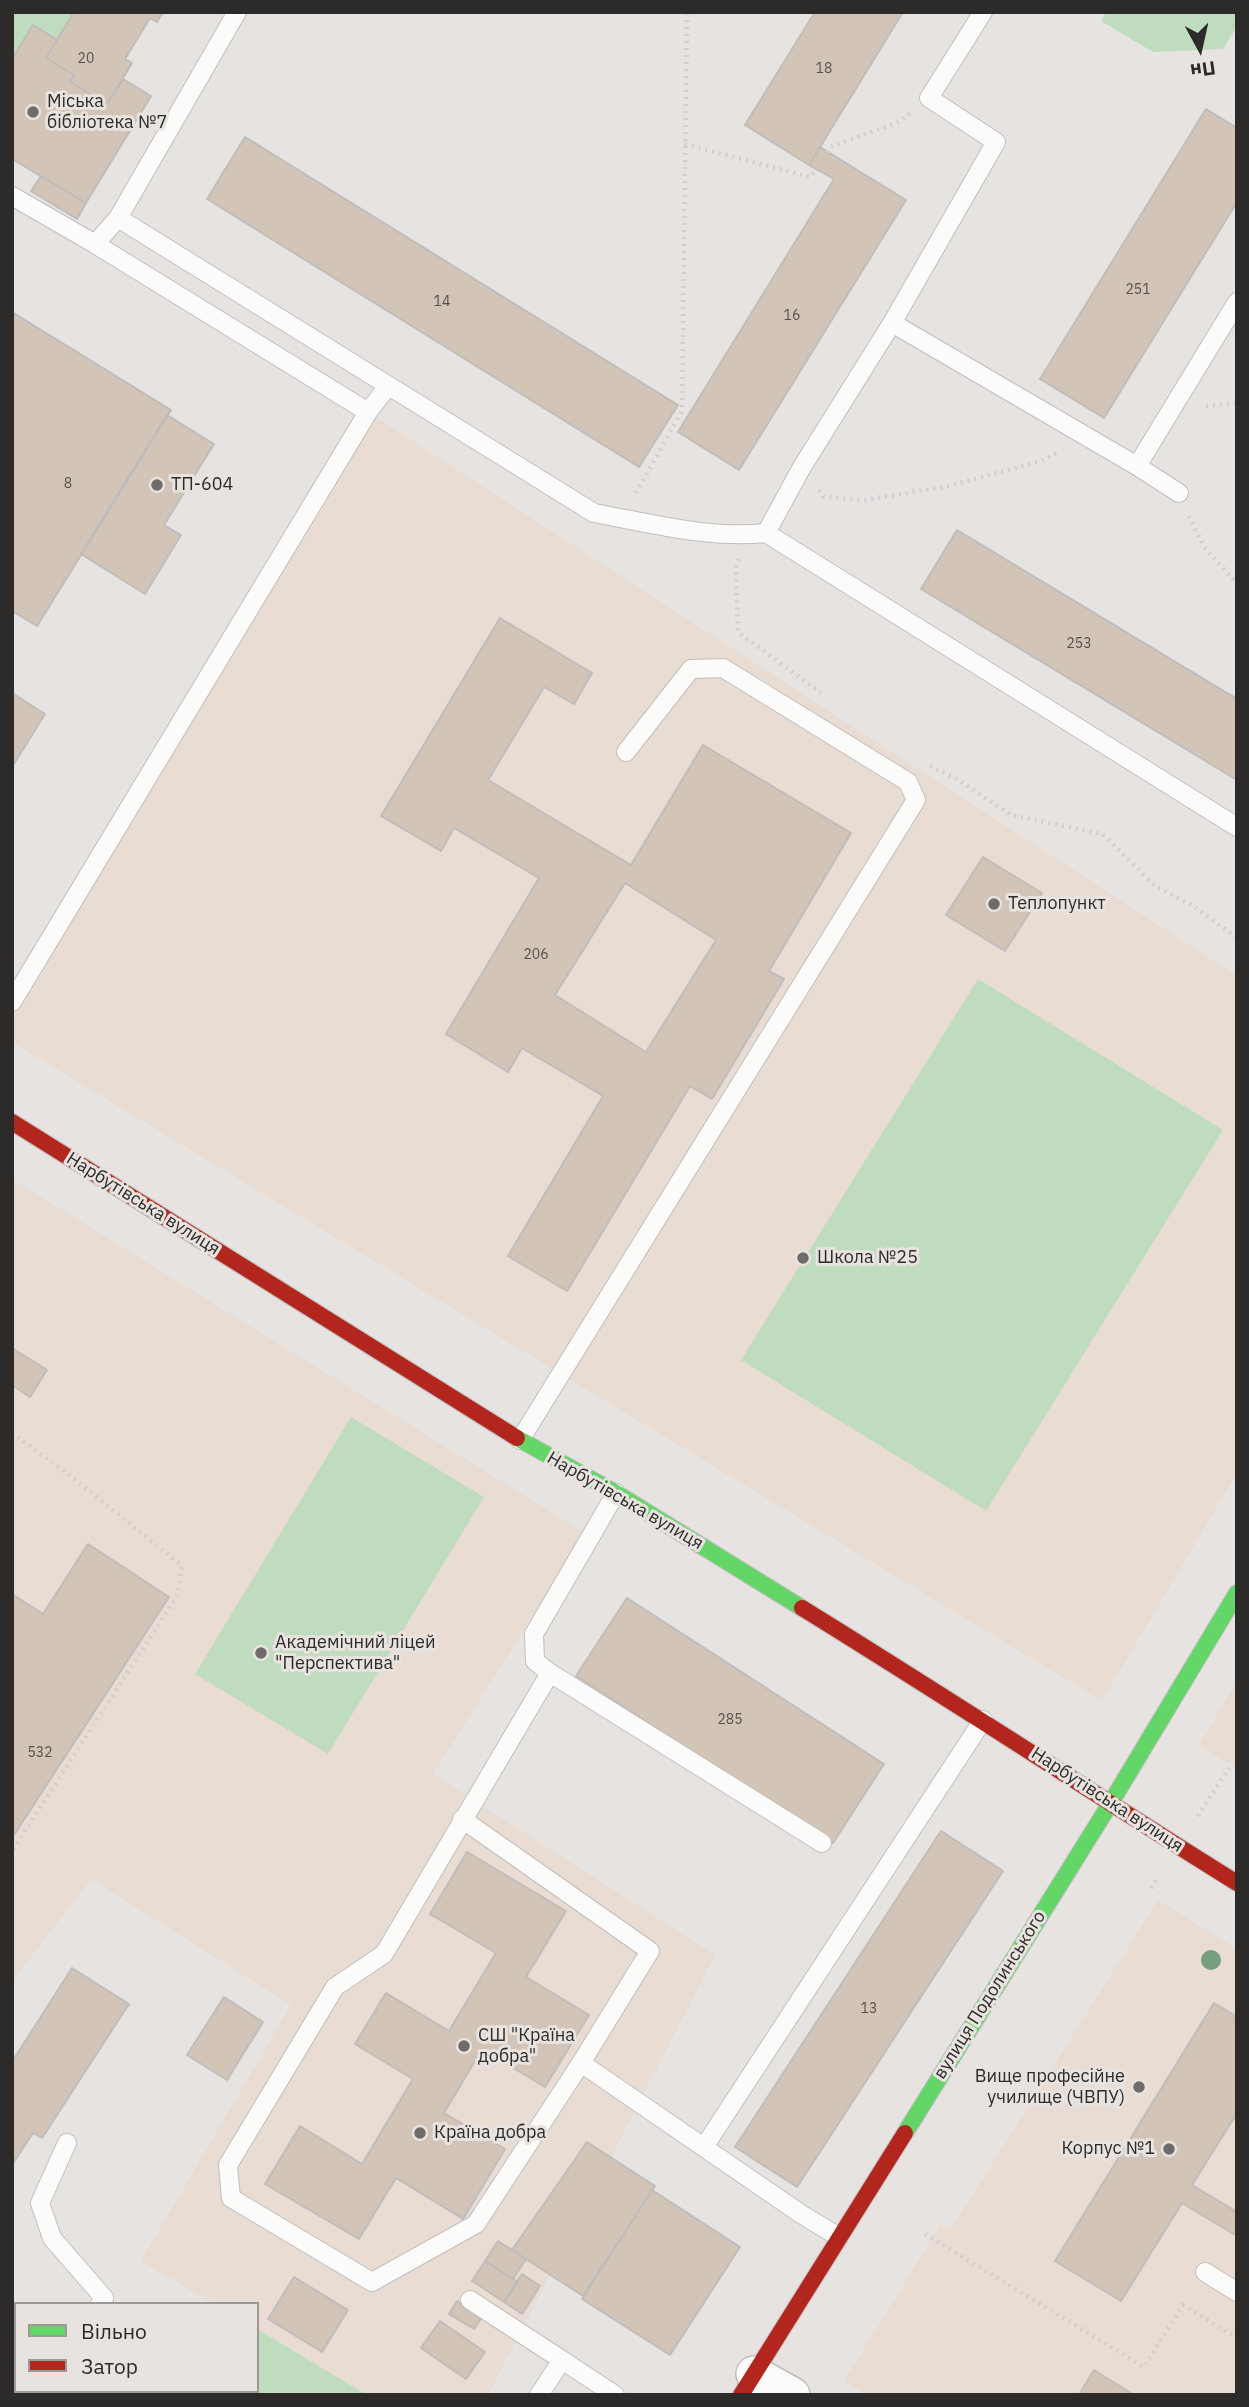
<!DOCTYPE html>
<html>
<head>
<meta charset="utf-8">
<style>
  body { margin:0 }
  #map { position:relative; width:1249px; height:2407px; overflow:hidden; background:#e6e3e1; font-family:"IBM Plex Sans",sans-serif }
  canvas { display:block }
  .frame { position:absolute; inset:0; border:14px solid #2d2b2a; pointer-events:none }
  .legend { position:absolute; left:14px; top:2302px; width:245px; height:91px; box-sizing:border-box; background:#e8e3df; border:2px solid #9d9997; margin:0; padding:9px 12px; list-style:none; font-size:21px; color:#2d2b2a }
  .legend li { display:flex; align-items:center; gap:14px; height:35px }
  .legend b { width:35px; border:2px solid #9d9997 }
  .north { position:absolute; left:1165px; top:14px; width:70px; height:70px; -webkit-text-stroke:5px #e8e3df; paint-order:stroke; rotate:172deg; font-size:19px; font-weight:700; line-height:28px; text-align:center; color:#2d2b2a }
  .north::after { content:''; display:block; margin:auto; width:24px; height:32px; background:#2d2b2a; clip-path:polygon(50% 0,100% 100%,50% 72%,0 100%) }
</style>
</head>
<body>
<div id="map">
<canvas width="1249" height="2407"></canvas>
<div class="frame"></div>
<ul class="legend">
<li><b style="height:9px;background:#63d668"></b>Вільно</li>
<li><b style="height:9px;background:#b3261e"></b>Затор</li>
</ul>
<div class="north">Пн</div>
</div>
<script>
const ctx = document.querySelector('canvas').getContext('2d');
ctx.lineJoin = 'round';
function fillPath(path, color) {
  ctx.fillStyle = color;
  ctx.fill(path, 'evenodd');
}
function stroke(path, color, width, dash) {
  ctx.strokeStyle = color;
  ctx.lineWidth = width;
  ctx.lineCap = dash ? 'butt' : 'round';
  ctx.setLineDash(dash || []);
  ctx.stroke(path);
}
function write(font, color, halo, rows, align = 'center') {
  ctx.font = font + ' "IBM Plex Sans",sans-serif';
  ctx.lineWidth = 6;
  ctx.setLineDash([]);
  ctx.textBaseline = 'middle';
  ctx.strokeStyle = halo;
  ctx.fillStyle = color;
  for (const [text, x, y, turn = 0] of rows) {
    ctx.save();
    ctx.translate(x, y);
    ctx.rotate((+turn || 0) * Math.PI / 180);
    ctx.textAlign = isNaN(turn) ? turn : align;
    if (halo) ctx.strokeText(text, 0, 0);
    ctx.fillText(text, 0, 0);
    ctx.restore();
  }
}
fillPath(new Path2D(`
  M 368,412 L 1237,976 L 1237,1473 L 1102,1701 L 12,1042 L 12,1002 Z
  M 12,1179 L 585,1533 L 433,1774 L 715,1955 L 488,2395 L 367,2395 L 257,2329 L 257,2304 L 214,2304 L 141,2261 L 291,2005 L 91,1879 L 12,1982 Z
  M 1237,1681 L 1237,1768 L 1199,1746 Z
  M 1158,1900 L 1237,1949 L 1237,2395 L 867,2395 L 844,2381 L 941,2224 L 951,2229 Z`), '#e8dcd3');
fillPath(new Path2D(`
  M 12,12 L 74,12 L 57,40 L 32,26 L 12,59 Z
  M 1106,12 L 1237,12 L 1237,26 L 1223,49 L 1153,52 L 1101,21 Z
  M 978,979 L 1223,1130 L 986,1511 L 741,1360 Z
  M 351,1417 L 484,1497 L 328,1754 L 195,1674 Z
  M 257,2329 L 367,2395 L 169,2395 L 163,2391 L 257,2391 Z`), '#c0dcbf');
const building = new Path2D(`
  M 74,12 L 163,12 L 157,22 L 150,18 L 125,59 L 132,63 L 107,104 L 70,82 L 74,75 L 46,58 Z
  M 815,12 L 903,12 L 809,165 L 745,125 Z
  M 33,25 L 57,40 L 46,58 L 74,75 L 70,82 L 107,104 L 123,79 L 151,96 L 86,203 L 12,159 L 12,59 Z
  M 1206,109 L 1237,128 L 1237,202 L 1104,418 L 1040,379 Z
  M 245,137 L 678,405 L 639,467 L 207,199 Z
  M 820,147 L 906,200 L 739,470 L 678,432 L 834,179 L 809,165 Z
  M 41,176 L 86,203 L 77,219 L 31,191 Z
  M 12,312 L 171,410 L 37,626 L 12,611 Z
  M 167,415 L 214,444 L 164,525 L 181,535 L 145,594 L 81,554 Z
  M 957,530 L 1237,699 L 1237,780 L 921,589 Z
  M 500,618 L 592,673 L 574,704 L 544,687 L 488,780 L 631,865 L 703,745 L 851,833 L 769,971 L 784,979 L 712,1099 L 690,1086 L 567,1291 L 508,1256 L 603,1096 L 522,1048 L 508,1072 L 446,1034 L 539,878 L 454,828 L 441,851 L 381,816 ZM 625,883 L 716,940 L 646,1052 L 555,995 Z
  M 12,693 L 45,714 L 12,767 Z
  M 983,857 L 1042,893 L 1005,951 L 946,915 Z
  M 12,1348 L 47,1370 L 30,1397 L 12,1385 Z
  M 88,1544 L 169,1597 L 12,1838 L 12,1594 L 43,1614 Z
  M 627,1598 L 884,1764 L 833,1843 L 576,1676 Z
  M 941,1831 L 1003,1871 L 797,2187 L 735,2147 Z
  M 467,1852 L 566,1911 L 526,1977 L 589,2015 L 545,2087 L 482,2049 L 444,2113 L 505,2149 L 463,2219 L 396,2178 L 359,2239 L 265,2184 L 300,2126 L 362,2164 L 413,2079 L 355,2044 L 386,1993 L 449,2031 L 496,1953 L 430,1914 Z
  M 72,1968 L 129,2004 L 42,2138 L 33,2133 L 12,2165 L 12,2062 Z
  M 224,1997 L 263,2022 L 227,2080 L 187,2055 Z
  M 1214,2003 L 1237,2017 L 1237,2113 L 1192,2185 L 1237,2212 L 1237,2236 L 1182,2203 L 1121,2301 L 1055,2261 Z
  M 587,2142 L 655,2186 L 583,2296 L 512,2250 Z
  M 652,2190 L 740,2247 L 670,2355 L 582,2299 Z
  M 498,2241 L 526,2259 L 513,2279 L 485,2261 Z
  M 485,2261 L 518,2282 L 504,2302 L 472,2281 Z
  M 522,2274 L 540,2286 L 522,2314 L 504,2302 Z
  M 294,2277 L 348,2310 L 322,2352 L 268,2319 Z
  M 457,2301 L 482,2317 L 474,2329 L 449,2314 Z
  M 440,2321 L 485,2352 L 466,2379 L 421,2348 Z
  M 1094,2370 L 1134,2395 L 1079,2395 Z`);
fillPath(building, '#d2c4b6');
stroke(building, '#bfbdbc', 2);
const lane = new Path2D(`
  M 12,196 L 95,244 L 118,218 L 594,513 C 649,523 709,539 766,533 L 802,467 L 892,323 L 996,142 L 929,98 L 983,12
  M 118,218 L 237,12
  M 95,244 L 368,412
  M 892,323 L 1137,466 L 1237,302
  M 1137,466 L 1179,493
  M 766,533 L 1237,827
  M 12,1002 L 368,412 L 388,386
  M 520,1440 L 916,800 L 908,782 L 723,668 L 691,669 L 626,752
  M 616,1493 L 534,1634 L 535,1661 L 550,1673 L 822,1843
  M 462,1819 L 650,1951 L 581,2063 L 476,2224 L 372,2282 L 231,2198 L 228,2165 L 335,1987 L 384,1954 L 550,1673
  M 581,2063 L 801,2214 L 839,2237
  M 67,2143 L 40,2203 L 52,2238 L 104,2298 L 100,2304
  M 704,2147 L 983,1720
  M 1205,2272 L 1237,2292
  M 470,2300 L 562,2360
  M 12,2368 L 16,2370
  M 42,2395 L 44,2391
  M 539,2395 L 562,2360 L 615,2395`);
const street = new Path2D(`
  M 754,2374 L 792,2395`);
const fast = new Path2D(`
  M 517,1438 L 616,1493 L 802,1608
  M 905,2133 L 1110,1804 L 1237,1593`);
const jam = new Path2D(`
  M 12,1122 L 517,1438
  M 802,1608 C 948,1698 1091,1792 1237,1883
  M 741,2395 L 905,2133`);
stroke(lane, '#c1bfbe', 20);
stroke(street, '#c1bfbe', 38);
stroke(fast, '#c1bfbe', 18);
stroke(jam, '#c1bfbe', 18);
stroke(new Path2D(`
  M 685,144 L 810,177 L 816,169
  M 827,152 L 830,147 L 899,122 L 910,114
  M 1206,406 L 1237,403
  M 819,490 L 824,497 L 865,500 L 949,486 L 1040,461 L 1059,452
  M 636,493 L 682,411 L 687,12
  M 1189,516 L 1204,547 L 1237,584
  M 739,559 L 736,567 L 738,632 L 821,693
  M 930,766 L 957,779 L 1011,815 L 1103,834 L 1155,886 L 1193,906 L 1237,938
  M 12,1433 L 76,1480 L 182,1566 L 177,1596 L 12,1851
  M 1198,1816 L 1229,1768
  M 1151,1888 L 1158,1877
  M 925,2234 L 1144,2367 L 1183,2305 L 1237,2338`), '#d0cfcf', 4.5, [2, 5]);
stroke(lane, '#fbfbfa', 18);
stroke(street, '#fbfbfa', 35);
stroke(fast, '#63d668', 16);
stroke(jam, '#b3261e', 16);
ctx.fillStyle = '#779f7d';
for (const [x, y] of [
  [1211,1960]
]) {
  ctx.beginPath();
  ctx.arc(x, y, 10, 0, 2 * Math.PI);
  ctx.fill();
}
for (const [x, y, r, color] of [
  [33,112,7,"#6e6b6a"],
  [157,485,7,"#6e6b6a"],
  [994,904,7,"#6e6b6a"],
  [803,1258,7,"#6e6b6a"],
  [261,1653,7,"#6e6b6a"],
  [464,2046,7,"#6e6b6a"],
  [1139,2087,7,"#6e6b6a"],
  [420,2133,7,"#6e6b6a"],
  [1169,2149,7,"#6e6b6a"]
]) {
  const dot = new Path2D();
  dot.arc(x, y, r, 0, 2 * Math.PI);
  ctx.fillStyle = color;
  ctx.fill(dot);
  stroke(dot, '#e8e3df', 2.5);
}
write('14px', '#56514d', null, [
  ["20",86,59],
  ["18",824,69],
  ["251",1138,290],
  ["14",442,302],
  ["16",792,316],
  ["8",68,484],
  ["253",1079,644],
  ["206",536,955],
  ["285",730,1720],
  ["532",40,1753],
  ["13",869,2009]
]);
write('18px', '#2d2b2a', '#e8e3df', [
  ["Міська",47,102],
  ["бібліотека №7",47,123],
  ["ТП-604",171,485],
  ["Теплопункт",1008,904],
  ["Школа №25",817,1258],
  ["Академічний ліцей",275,1643],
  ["\"Перспектива\"",275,1664],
  ["СШ \"Країна",478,2036],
  ["добра\"",478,2057],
  ["Вище професійне",1125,2077,"right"],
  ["училище (ЧВПУ)",1125,2098,"right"],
  ["Країна добра",434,2133],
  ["Корпус №1",1155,2149,"right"]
], 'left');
write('18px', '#2d2b2a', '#e8e3df', [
  ["Нарбутівська вулиця",143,1204,32],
  ["Нарбутівська вулиця",625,1501,30],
  ["Нарбутівська вулиця",1107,1800,33],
  ["вулиця Подолинського",990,1995,-58]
]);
</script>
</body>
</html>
